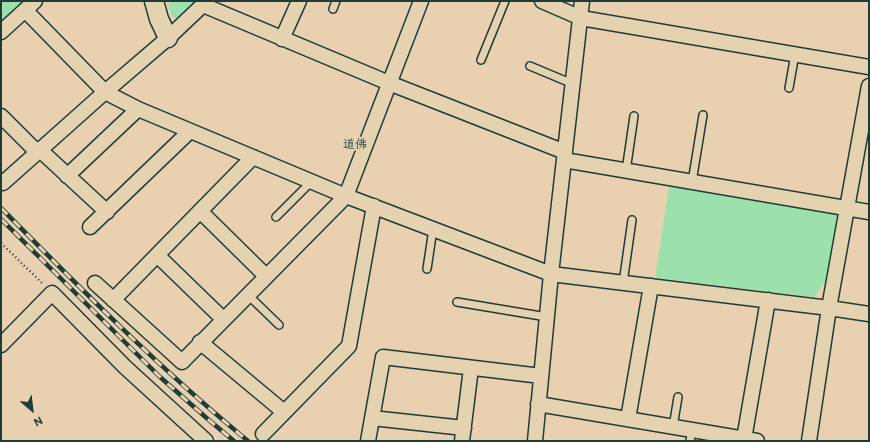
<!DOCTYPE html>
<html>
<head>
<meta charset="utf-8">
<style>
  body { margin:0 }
  #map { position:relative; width:870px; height:442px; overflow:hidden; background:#e9d0b0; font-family:"Balsamiq Sans",sans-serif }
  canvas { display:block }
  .frame { position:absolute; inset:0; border:2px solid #1f3d34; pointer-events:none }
  .north { position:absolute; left:12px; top:390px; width:40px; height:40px; -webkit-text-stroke:3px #e4d2b0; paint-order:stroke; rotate:152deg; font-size:11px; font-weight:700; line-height:16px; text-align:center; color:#1f3d34 }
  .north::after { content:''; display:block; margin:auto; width:14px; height:18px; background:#1f3d34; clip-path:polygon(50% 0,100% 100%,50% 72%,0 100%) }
</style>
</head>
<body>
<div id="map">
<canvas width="870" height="442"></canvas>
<div class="frame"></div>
<div class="north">N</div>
</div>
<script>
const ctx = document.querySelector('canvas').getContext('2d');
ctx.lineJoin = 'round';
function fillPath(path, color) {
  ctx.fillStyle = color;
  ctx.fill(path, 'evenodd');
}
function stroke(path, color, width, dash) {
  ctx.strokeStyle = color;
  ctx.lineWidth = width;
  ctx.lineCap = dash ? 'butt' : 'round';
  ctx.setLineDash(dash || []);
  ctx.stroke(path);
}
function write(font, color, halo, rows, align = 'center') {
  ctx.font = font + ' "Balsamiq Sans","Klee One",sans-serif';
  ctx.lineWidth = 4;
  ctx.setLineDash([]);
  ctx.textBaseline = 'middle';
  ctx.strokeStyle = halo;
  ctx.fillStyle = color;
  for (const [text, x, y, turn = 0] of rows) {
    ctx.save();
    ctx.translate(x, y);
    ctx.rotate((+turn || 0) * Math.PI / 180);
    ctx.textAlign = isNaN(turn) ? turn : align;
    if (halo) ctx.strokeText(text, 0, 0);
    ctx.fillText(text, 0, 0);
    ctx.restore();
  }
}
fillPath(new Path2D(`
  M 1,1 L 24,1 L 1,23 Z
  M 168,1 L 196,1 L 176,19 L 171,15 Z
  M 670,181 L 841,212 L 829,282 L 824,283 L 814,297 L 655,278 Z`), '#9ce1ad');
const service = new Path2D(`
  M 333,9 L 336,1
  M 481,60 L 505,1
  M 530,66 L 573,84
  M 789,88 L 795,54
  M 626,171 L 634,116
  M 692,182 L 703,115
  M 276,217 L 312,181
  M 427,269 L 433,229
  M 623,283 L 632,220
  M 248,295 L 279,325
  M 457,302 L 547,317
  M 673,427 L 678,397
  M 690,441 L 692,430`);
const minor = new Path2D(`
  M 542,1 L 581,18 L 869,67
  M 203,5 L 389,83 L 565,152
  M 25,10 L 105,92 L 138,109 L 346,196 L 551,274 L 829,308 L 869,314
  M 1,32 L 35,1
  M 282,39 L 299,1
  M 1,116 L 33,148 L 40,150 L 107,212
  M 564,160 L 869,212
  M 67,176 L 138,109
  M 1,181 L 3,183 L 105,92 L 168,38 L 207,1
  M 200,211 L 266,276
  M 90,227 L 190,131
  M 157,255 L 223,319
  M 95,283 L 182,362 L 346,196 L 421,1
  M 113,300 L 253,157
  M 200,342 L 284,412
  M 1,345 L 52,293 L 125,367 L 206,441
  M 538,404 L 757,441
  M 372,418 L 464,428
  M 628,419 L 651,286
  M 263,434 L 349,346 L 374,206
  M 744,439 L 768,300
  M 368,441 L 383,357 L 541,376
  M 462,441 L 471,368
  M 535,441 L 551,274 L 582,1
  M 809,441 L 829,308 L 869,86`);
const tertiary = new Path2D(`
  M 154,1 L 159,19 L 168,38`);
stroke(service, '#1f3d34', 10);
stroke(minor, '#1f3d34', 17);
stroke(tertiary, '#1f3d34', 21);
stroke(new Path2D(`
  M 1,243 L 42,283`), '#1f3d34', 2.5, [1, 3]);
stroke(service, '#e4d2b0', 7);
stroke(minor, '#e4d2b0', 14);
stroke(tertiary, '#e4d2b0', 18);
const rail = new Path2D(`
  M 1,208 C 81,289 160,369 248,441
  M 1,219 L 160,377 L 210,421 L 234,441`);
stroke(rail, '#1f3d34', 4.5);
stroke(rail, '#e4d2b0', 3, [9]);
write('bold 12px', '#1f3d34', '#e4d2b0', [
  ["道佛",355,145]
]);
</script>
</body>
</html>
